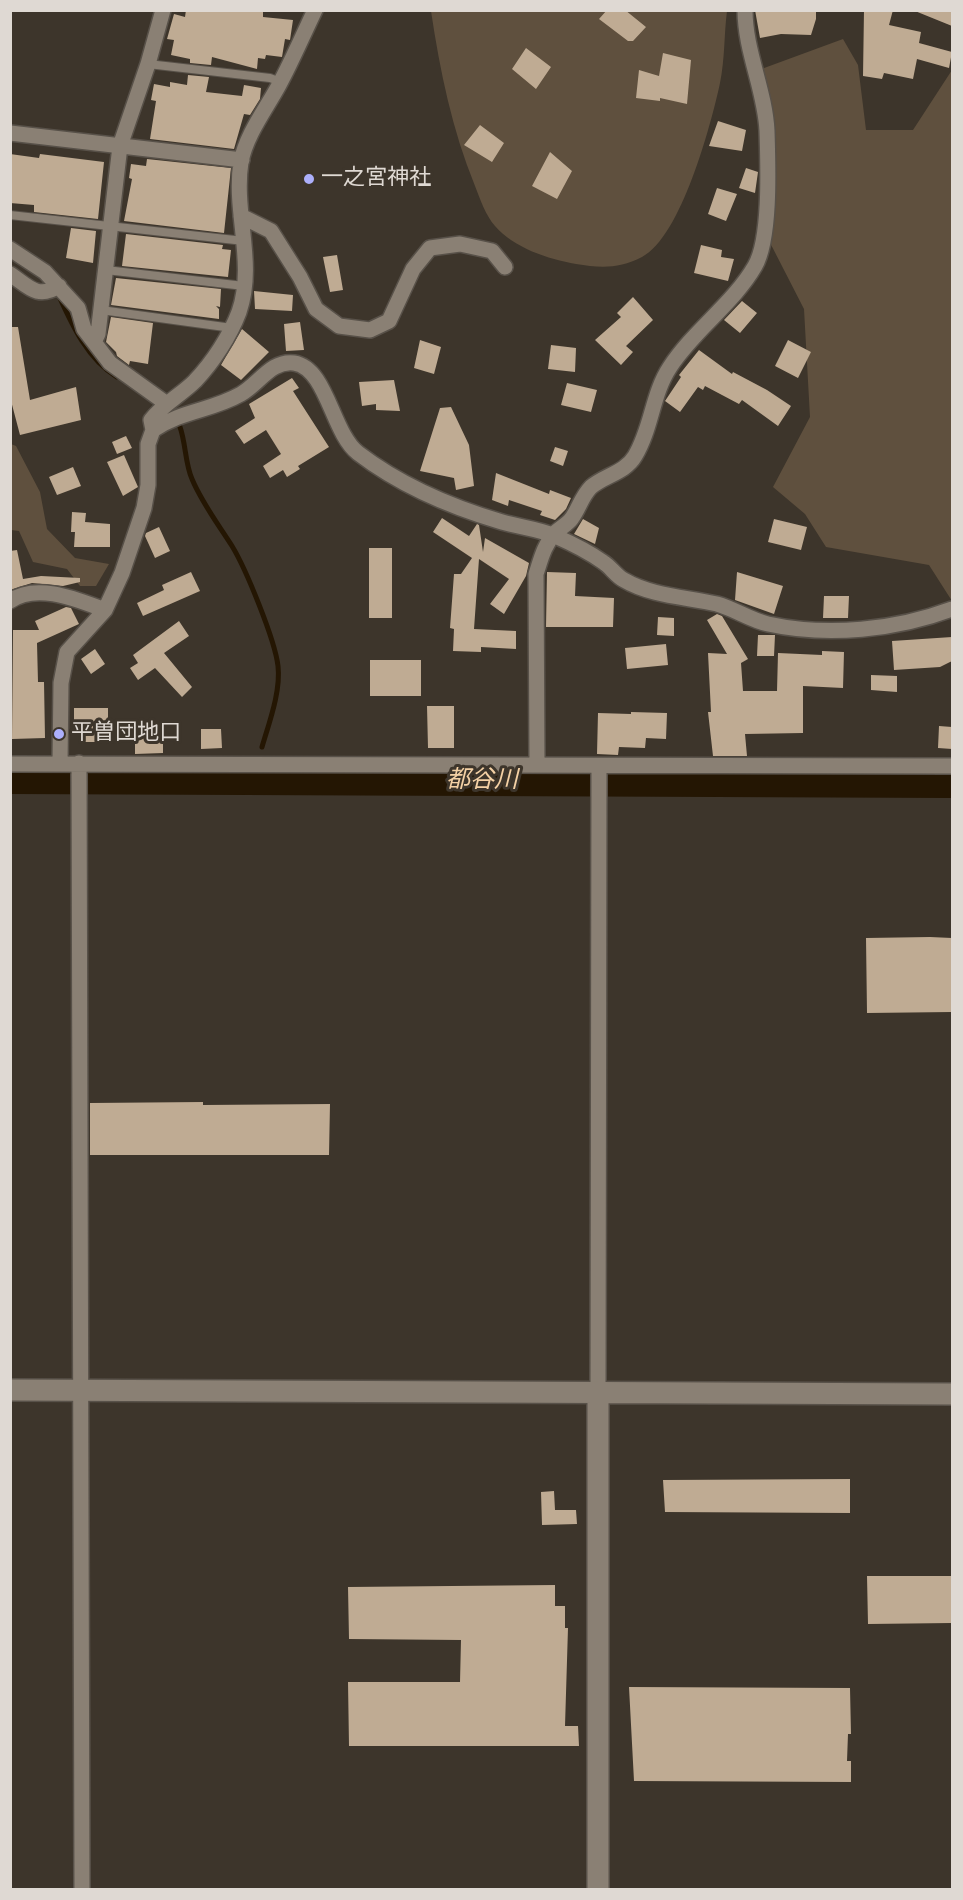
<!DOCTYPE html>
<html>
<head>
<meta charset="utf-8">
<style>
  body { margin:0 }
  #map { position:relative; width:963px; height:1900px; overflow:hidden; background:#3d352b; font-family:Jost,sans-serif }
  canvas { display:block }
  .frame { position:absolute; inset:0; border:12px solid #dfd9d3; pointer-events:none }
</style>
</head>
<body>
<div id="map">
<canvas width="963" height="1900"></canvas>
<div class="frame"></div>
</div>
<script>
const ctx = document.querySelector('canvas').getContext('2d');
ctx.lineJoin = 'round';
function fillPath(path, color) {
  ctx.fillStyle = color;
  ctx.fill(path, 'evenodd');
}
function stroke(path, color, width, dash) {
  ctx.strokeStyle = color;
  ctx.lineWidth = width;
  ctx.lineCap = dash ? 'butt' : 'round';
  ctx.setLineDash(dash || []);
  ctx.stroke(path);
}
function write(font, color, halo, rows, align = 'center') {
  ctx.font = font + ' Jost,"Noto Sans JP",sans-serif';
  ctx.lineWidth = 6;
  ctx.setLineDash([]);
  ctx.textBaseline = 'middle';
  ctx.strokeStyle = halo;
  ctx.fillStyle = color;
  for (const [text, x, y, turn = 0] of rows) {
    ctx.save();
    ctx.translate(x, y);
    ctx.rotate((+turn || 0) * Math.PI / 180);
    ctx.textAlign = isNaN(turn) ? turn : align;
    if (halo) ctx.strokeText(text, 0, 0);
    ctx.fillText(text, 0, 0);
    ctx.restore();
  }
}
fillPath(new Path2D(`
  M 431,11 L 727,11 C 724,34 725,59 720,83 C 711,125 681,237 642,257 C 619,269 600,268 576,264 C 548,259 514,248 495,226 C 486,216 480,199 475,186 C 452,130 440,71 431,11 Z
  M 843,39 L 858,65 L 866,130 L 913,130 L 952,70 L 952,601 L 929,565 L 826,547 L 805,514 L 773,487 L 810,417 L 804,309 L 764,231 L 767,191 L 756,71 Z
  M 11,444 L 16,446 L 40,492 L 47,529 L 75,558 L 109,564 L 96,586 L 80,586 L 67,569 L 33,562 L 19,531 L 11,530 Z`), '#5f503e');
stroke(new Path2D(`
  M 59,296 C 72,325 88,360 117,377
  M 166,408 C 188,422 182,457 192,479 C 202,503 218,524 232,546 C 246,569 275,640 278,666 C 281,691 269,723 262,747`), '#241603', 5);
stroke(new Path2D(`
  M 10,779 L 952,783`), '#241603', 30);
fillPath(new Path2D(`
  M 186,10 L 263,10 L 263,17 L 293,20 L 290,40 L 285,39 L 282,57 L 266,55 L 265,59 L 258,58 L 257,69 L 212,57 L 211,65 L 190,63 L 190,59 L 171,55 L 174,40 L 167,39 L 174,14 L 185,17 Z
  M 607,10 L 625,10 L 646,27 L 633,41 L 628,41 L 599,19 Z
  M 755,10 L 816,10 L 816,19 L 811,35 L 781,34 L 760,38 Z
  M 864,10 L 893,10 L 889,25 L 921,32 L 919,43 L 952,52 L 949,68 L 917,59 L 913,79 L 884,73 L 882,79 L 863,76 Z
  M 952,10 L 952,26 L 915,11 L 915,10 Z
  M 526,48 L 551,67 L 536,89 L 512,69 Z
  M 663,53 L 691,60 L 687,104 L 660,98 L 660,101 L 636,98 L 639,70 L 659,76 Z
  M 188,75 L 209,77 L 206,92 L 242,96 L 244,85 L 261,88 L 260,99 L 250,115 L 244,114 L 234,149 L 150,139 L 156,101 L 151,100 L 154,84 L 170,87 L 170,82 L 187,85 Z
  M 718,121 L 746,130 L 742,151 L 709,146 Z
  M 480,125 L 504,143 L 492,162 L 464,145 Z
  M 550,152 L 572,171 L 557,199 L 532,186 Z
  M 10,154 L 39,158 L 40,154 L 104,162 L 98,219 L 34,212 L 34,205 L 10,203 Z
  M 147,159 L 231,168 L 224,233 L 124,221 L 132,179 L 129,178 L 131,164 L 146,166 Z
  M 746,168 L 758,172 L 755,193 L 739,188 Z
  M 717,188 L 737,194 L 726,221 L 708,214 Z
  M 71,228 L 96,231 L 93,263 L 66,258 Z
  M 126,234 L 223,245 L 222,249 L 231,250 L 228,277 L 122,266 Z
  M 701,245 L 722,250 L 721,257 L 734,259 L 728,281 L 694,273 Z
  M 337,255 L 343,290 L 330,292 L 323,257 Z
  M 116,278 L 221,289 L 220,307 L 216,306 L 219,309 L 219,319 L 111,305 Z
  M 254,291 L 293,295 L 292,311 L 255,309 Z
  M 633,297 L 653,320 L 626,346 L 633,352 L 621,365 L 595,340 L 621,317 L 617,313 Z
  M 742,301 L 757,313 L 740,333 L 724,320 Z
  M 111,317 L 153,323 L 148,364 L 130,361 L 129,365 L 117,356 L 116,352 L 106,342 Z
  M 300,322 L 304,350 L 286,351 L 284,324 Z
  M 10,327 L 18,327 L 30,400 L 76,387 L 81,420 L 20,435 L 10,397 Z
  M 242,329 L 269,352 L 241,380 L 221,365 Z
  M 420,340 L 441,347 L 434,374 L 414,368 Z
  M 788,340 L 811,352 L 798,378 L 775,366 Z
  M 551,345 L 576,348 L 575,372 L 548,369 Z
  M 699,350 L 732,374 L 733,372 L 767,390 L 791,406 L 778,426 L 742,400 L 739,404 L 705,386 L 703,390 L 698,387 L 680,412 L 665,401 L 681,377 L 679,375 Z
  M 292,378 L 299,388 L 293,391 L 329,447 L 298,466 L 300,469 L 287,477 L 283,470 L 270,478 L 263,466 L 281,454 L 266,430 L 244,444 L 235,431 L 255,418 L 249,404 Z
  M 394,380 L 400,411 L 376,410 L 376,404 L 362,406 L 359,382 Z
  M 567,383 L 597,390 L 591,412 L 561,405 Z
  M 451,407 L 469,445 L 474,486 L 456,490 L 454,478 L 420,471 L 440,408 Z
  M 126,436 L 132,448 L 117,454 L 112,442 Z
  M 555,447 L 568,451 L 563,466 L 550,461 Z
  M 124,455 L 138,487 L 123,496 L 107,462 Z
  M 73,467 L 81,486 L 57,495 L 49,477 Z
  M 496,473 L 549,494 L 550,490 L 571,498 L 566,509 L 555,520 L 540,515 L 542,511 L 509,500 L 508,506 L 492,500 Z
  M 72,512 L 86,513 L 85,522 L 110,524 L 110,547 L 74,547 L 75,532 L 71,532 Z
  M 442,518 L 469,536 L 477,524 L 479,525 L 483,552 L 485,538 L 529,563 L 526,576 L 504,614 L 490,604 L 509,579 L 479,559 L 474,629 L 516,631 L 516,649 L 481,647 L 481,652 L 453,651 L 454,629 L 450,628 L 454,574 L 461,574 L 472,558 L 433,532 Z
  M 583,519 L 599,528 L 595,544 L 574,534 Z
  M 774,519 L 807,527 L 801,550 L 768,542 Z
  M 159,527 L 170,551 L 155,558 L 145,536 L 146,533 Z
  M 369,548 L 392,548 L 392,618 L 369,618 Z
  M 17,550 L 23,579 L 41,576 L 80,578 L 80,582 L 63,586 L 32,583 L 10,590 L 10,551 Z
  M 191,572 L 200,591 L 143,616 L 137,603 L 164,590 L 162,585 Z
  M 547,572 L 576,573 L 575,596 L 614,598 L 613,627 L 546,627 Z
  M 737,572 L 783,586 L 774,614 L 735,600 Z
  M 824,596 L 849,596 L 848,618 L 823,618 Z
  M 66,607 L 71,608 L 79,624 L 37,643 L 38,682 L 44,682 L 45,738 L 12,739 L 13,630 L 39,630 L 35,621 Z
  M 717,614 L 722,616 L 748,659 L 741,663 L 743,691 L 777,691 L 778,653 L 822,655 L 822,651 L 844,652 L 843,688 L 803,686 L 803,733 L 745,734 L 747,756 L 713,756 L 708,712 L 711,712 L 708,653 L 727,654 L 707,620 Z
  M 658,617 L 674,618 L 674,636 L 657,635 Z
  M 179,621 L 189,636 L 164,653 L 192,687 L 182,697 L 155,668 L 138,680 L 130,668 L 138,663 L 133,655 Z
  M 758,635 L 775,635 L 774,656 L 757,656 Z
  M 952,637 L 952,661 L 940,667 L 894,670 L 892,641 Z
  M 666,644 L 668,665 L 627,669 L 625,648 Z
  M 95,649 L 105,664 L 91,674 L 81,659 Z
  M 370,660 L 421,660 L 421,696 L 370,696 Z
  M 871,675 L 897,676 L 897,692 L 871,690 Z
  M 427,706 L 454,706 L 454,748 L 428,748 Z
  M 74,708 L 108,708 L 108,742 L 79,742 L 79,724 L 74,724 Z
  M 631,712 L 667,713 L 666,739 L 646,738 L 645,748 L 619,747 L 618,755 L 597,754 L 598,713 L 631,714 Z
  M 939,726 L 952,727 L 952,749 L 938,748 Z
  M 201,729 L 221,729 L 222,748 L 201,749 Z
  M 163,735 L 163,753 L 135,754 L 135,736 Z
  M 930,937 L 952,938 L 952,1012 L 867,1013 L 866,938 Z
  M 203,1102 L 203,1105 L 330,1104 L 329,1155 L 90,1155 L 90,1103 Z
  M 850,1479 L 850,1513 L 665,1512 L 663,1480 Z
  M 554,1491 L 555,1510 L 576,1510 L 577,1524 L 542,1525 L 541,1492 Z
  M 867,1576 L 952,1576 L 952,1623 L 868,1624 Z
  M 555,1585 L 555,1606 L 565,1606 L 565,1628 L 568,1628 L 565,1726 L 578,1726 L 579,1746 L 349,1746 L 348,1682 L 460,1682 L 461,1640 L 349,1639 L 348,1587 Z
  M 629,1687 L 850,1688 L 851,1734 L 848,1734 L 847,1761 L 851,1761 L 851,1782 L 634,1781 Z`), '#bfab93');
const lane = new Path2D(`
  M 148,64 L 270,78 L 281,82
  M 10,215 L 244,241
  M 106,270 L 244,286
  M 101,310 L 232,328`);
const street = new Path2D(`
  M 10,133 L 242,160
  M 241,216 L 271,231 L 300,277 L 316,309 L 339,326 L 370,330 L 389,321 L 413,269 L 430,248 L 460,244 L 492,251 L 505,267
  M 10,249 L 45,272 L 78,308 L 84,329 L 110,363 L 167,404
  M 10,274 C 28,286 37,300 59,286
  M 94,342 L 98,334 L 120,146 L 148,64 L 163,10
  M 153,430 C 183,410 211,411 241,394 C 259,384 271,360 294,363 C 327,368 332,433 358,453 C 401,486 451,507 502,522 C 519,527 539,529 555,536 C 571,543 589,552 603,562 C 611,567 616,576 624,580 C 651,596 687,597 717,604 C 735,609 750,620 768,624 C 828,637 896,630 952,609
  M 10,601 C 37,582 78,600 105,610
  M 60,763 L 61,683 L 67,652 L 105,610 L 122,573 L 144,508 L 148,485 L 148,444 L 153,430 L 151,420 C 163,404 181,395 195,381 C 213,362 230,336 239,312 C 256,263 233,212 241,162 C 246,135 266,109 279,85 C 292,61 303,35 315,10
  M 79,763 L 82,1890
  M 10,764 L 952,766
  M 537,765 L 536,574 C 541,559 544,545 555,533 C 560,528 568,524 572,518 C 579,508 582,496 591,487 C 605,475 625,473 635,456 C 652,428 652,394 670,367 C 694,330 733,304 755,266 C 771,238 768,165 767,131 C 765,90 745,51 745,10
  M 598,1393 L 599,766`);
const secondary = new Path2D(`
  M 10,1390 L 952,1394
  M 598,1890 L 598,1393`);
stroke(lane, '#585149', 10);
stroke(street, '#585149', 18);
stroke(secondary, '#585149', 24);
stroke(lane, '#8a8074', 8);
stroke(street, '#8a8074', 15);
stroke(secondary, '#8a8074', 21);
for (const [x, y, r, color] of [
  [309,179,6,"#acaffb"],
  [59,734,6,"#acaffb"]
]) {
  const dot = new Path2D();
  dot.arc(x, y, r, 0, 2 * Math.PI);
  ctx.fillStyle = color;
  ctx.fill(dot);
  stroke(dot, '#3d352b', 2);
}
write('22px', '#dfd9d3', '#3d352b', [
  ["一之宮神社",321,179],
  ["平曽団地口",71,734]
], 'left');
write('italic 24px', '#f4d1a5', '#3d352b', [
  ["都谷川",482,781]
]);
</script>
</body>
</html>
